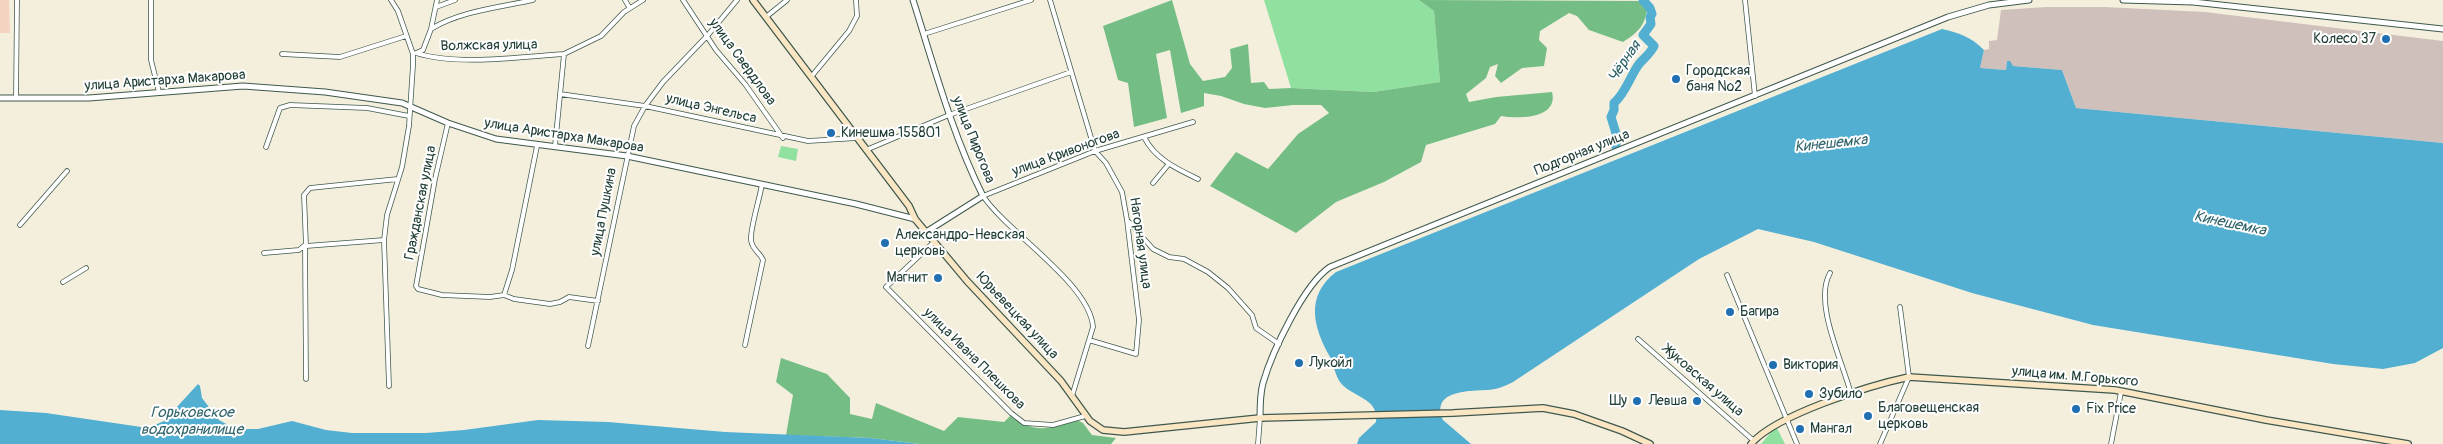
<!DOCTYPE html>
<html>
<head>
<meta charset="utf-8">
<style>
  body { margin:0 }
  canvas { display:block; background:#f4efdd }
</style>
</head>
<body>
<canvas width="2443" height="444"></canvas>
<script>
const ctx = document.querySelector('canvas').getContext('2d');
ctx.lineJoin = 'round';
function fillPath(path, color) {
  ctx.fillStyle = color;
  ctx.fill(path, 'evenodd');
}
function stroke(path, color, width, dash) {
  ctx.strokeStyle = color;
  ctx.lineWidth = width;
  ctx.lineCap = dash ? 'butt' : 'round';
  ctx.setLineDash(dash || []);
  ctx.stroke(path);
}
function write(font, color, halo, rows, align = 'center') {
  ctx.font = font + ' Pangolin,sans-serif';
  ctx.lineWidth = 4;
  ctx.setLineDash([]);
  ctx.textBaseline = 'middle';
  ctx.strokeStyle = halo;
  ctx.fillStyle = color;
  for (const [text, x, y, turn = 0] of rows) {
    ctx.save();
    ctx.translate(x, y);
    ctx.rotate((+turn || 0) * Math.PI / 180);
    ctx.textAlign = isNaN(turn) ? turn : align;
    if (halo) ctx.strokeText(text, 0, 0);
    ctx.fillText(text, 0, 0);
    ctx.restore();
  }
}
fillPath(new Path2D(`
  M 0,0 L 9,0 L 10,33 L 0,33 Z`), '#f4d3c0');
fillPath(new Path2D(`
  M 2046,7 L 2105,7 L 2205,12 L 2443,41 L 2443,143 L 2076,108 L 2062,70 L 2013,66 L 2007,61 L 2006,70 L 1980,68 L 1984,50 L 1989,49 L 1989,41 L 1997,40 L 2001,10 Z`), '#d0c0bc');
fillPath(new Path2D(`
  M 1264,0 L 1419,0 L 1434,11 L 1440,82 L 1373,92 L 1291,88 Z
  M 781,146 L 798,149 L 796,161 L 778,157 Z
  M 1776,426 L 1785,444 L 1761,444 Z`), '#90e09f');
fillPath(new Path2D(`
  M 1172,0 L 1190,64 L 1203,81 L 1225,77 L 1232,68 L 1230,49 L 1248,44 L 1251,83 L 1264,82 L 1269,89 L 1291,88 L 1373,92 L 1440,82 L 1434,11 L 1419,0 L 1648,1 C 1646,23 1642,30 1623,42 L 1589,30 L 1577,16 L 1569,13 L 1540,31 L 1539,40 L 1547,48 L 1544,66 L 1522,68 L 1501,83 L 1495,76 L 1498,64 L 1490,67 L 1486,78 L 1466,94 L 1469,102 L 1496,97 L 1552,92 C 1559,119 1518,119 1501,116 L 1495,124 L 1426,145 L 1421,162 L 1384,182 L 1336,202 L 1296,233 L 1210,186 L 1236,152 L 1268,169 L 1298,134 L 1329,113 L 1321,105 L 1293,105 L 1265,108 L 1244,104 L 1221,96 L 1204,93 L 1204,106 L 1181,113 L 1170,50 L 1156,54 L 1167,118 L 1134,127 L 1128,83 L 1118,80 L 1103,26 Z
  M 781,358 L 827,374 L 850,398 L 850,414 L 872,419 L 876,403 L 944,431 L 958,417 L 1004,422 L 1010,416 C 1034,434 1051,429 1077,420 L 1083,423 L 1092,435 L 1116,438 L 1111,444 L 920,444 L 870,438 L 786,435 L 793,395 L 776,382 Z`), '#74be86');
fillPath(new Path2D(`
  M 1942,29 C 1960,33 1971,37 1984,50 L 1980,68 L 2006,70 L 2007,61 L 2010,61 L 2013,66 L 2062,70 L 2076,108 L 2443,143 L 2443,348 L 2415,363 L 2383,369 L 2333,364 L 2093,325 L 1972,293 L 1814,242 L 1758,229 L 1699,259 L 1513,382 C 1505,386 1496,390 1487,390 C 1470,391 1430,390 1443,420 L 1471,444 L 1357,444 L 1359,438 L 1376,422 C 1380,398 1351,397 1340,382 C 1335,375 1334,365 1330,357 C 1313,327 1305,296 1336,272 Z
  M 198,384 L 200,386 L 202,398 L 219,420 L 228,425 L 244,429 L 258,429 L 292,421 L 326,430 L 352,433 L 426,433 L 464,430 L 538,420 L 608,422 L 725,432 L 870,438 L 920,444 L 0,444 L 0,410 L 46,413 L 148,428 L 164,421 Z`), '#52afd1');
stroke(new Path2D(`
  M 1616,147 L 1615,144 L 1618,140 L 1611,117 L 1614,110 L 1614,103 C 1626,93 1630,76 1639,64 C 1645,57 1650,54 1654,46 L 1643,35 L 1651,24 L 1650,17 L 1652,14 L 1650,8 L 1643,0`), '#52afd1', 9);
const minor = new Path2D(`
  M 151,0 L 151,60 L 159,92
  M 625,0 L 629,7
  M 683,0 L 716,50 L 745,84 L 783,138
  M 1050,0 L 1095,151 L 1106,163 L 1122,192 L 1127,220 L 1139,320 L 1136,354 L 1089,340
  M 1745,0 L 1755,96
  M 436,7 L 455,0
  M 766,17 L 787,0
  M 431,29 C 460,11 501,7 533,0
  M 924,34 L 1031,0
  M 416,53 C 457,66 520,57 564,54
  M 416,53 L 423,50 L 431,29 L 437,0
  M 282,54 L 340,57 L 406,36
  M 811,77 L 849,31 L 857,16 L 856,0
  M 560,94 L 645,106 L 808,141 L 857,138
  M 16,98 L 17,0
  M 448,123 L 435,179 L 416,286 L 418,289 L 442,295 L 490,297 L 504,295 L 514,299 L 550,304 L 560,302 L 569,297 L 598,301
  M 1144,137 C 1155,159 1177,169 1198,179
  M 555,146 L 564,54 L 601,36 L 624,12 L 643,0
  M 266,147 L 280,108 L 290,105 L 367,108 L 409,116
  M 866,150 L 949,115 L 1071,72
  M 1153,183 L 1168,165
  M 1129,222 L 1153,249 L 1169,257 L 1184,259 L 1208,272 L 1228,288 L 1252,315 L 1256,328 L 1279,344
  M 20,225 L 67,171
  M 384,240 L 306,246 L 304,195 L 310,188 L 398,179
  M 934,242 L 886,287 L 1011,413 L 1024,423 L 1053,425 L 1085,416
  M 305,245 L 306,379
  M 264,253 L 299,250 L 305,245
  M 1830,273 C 1813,303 1843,362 1851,394
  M 1727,275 L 1797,444
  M 63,282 L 86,268
  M 504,295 L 512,270 L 537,146
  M 1638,339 L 1754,441
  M 745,345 L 763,260 C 760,252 752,250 751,240 C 750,228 760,198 762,184
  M 588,346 L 634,126 L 645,106 L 663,82 L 708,35 L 737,0
  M 389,386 L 384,240 L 387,215 L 402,167 L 409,126 L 413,65 L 413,54 L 398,11 L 391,0
  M 1072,396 L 1093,327 C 1090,284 1008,233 983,196 L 1095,151 L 1193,122
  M 1258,444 L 1260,418
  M 1880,444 L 1909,377 L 1900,307
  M 2111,444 L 2121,392`);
const tertiary = new Path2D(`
  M 913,0 C 934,66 952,134 983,196 L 926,232
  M 2123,0 L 2193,2 L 2443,29
  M 0,98 L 89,98 L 243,86 L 325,92 L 402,103 L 448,123 L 496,139 L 627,156 L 856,204 L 915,219
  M 1260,418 C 1260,406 1260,394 1263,383 C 1272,352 1304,284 1330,267 L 1948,17 L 1989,5 L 2029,0`);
const secondary = new Path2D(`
  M 753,0 L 909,206 L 915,219 L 967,281 L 1061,381 L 1090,421 L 1103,430 L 1124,432 L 1260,418 L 1453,413 L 1543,408 L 1574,414 L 1622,431 L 1650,444
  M 1751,444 C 1775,415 1871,385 1909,377 L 2115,390 L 2266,420 L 2408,444`);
stroke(minor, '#3f584d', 5.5);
stroke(tertiary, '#3f584d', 7);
stroke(secondary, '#3f584d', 8);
stroke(minor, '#fff', 4);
stroke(tertiary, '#fff', 5);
stroke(secondary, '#fbe6c4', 5.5);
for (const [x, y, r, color] of [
  [2386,39,5,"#1f6fb2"],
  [1676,79,5,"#1f6fb2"],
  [831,133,5,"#1f6fb2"],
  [885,243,5,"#1f6fb2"],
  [938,278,5,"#1f6fb2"],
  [1730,312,5,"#1f6fb2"],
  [1299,363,5,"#1f6fb2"],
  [1773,365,5,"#1f6fb2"],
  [1809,394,5,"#1f6fb2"],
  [1637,401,5,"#1f6fb2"],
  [1697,401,5,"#1f6fb2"],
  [2076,409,5,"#1f6fb2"],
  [1868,416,5,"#1f6fb2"],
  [1800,429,5,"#1f6fb2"]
]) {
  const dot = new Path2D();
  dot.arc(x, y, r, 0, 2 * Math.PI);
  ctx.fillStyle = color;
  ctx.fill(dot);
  stroke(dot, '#fff', 2);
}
write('14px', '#1f3d34', '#fff', [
  ["Колесо 37",2376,39,"right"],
  ["Городская",1686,71],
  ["баня №2",1686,87],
  ["Кинешма 155801",841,133],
  ["Александро-Невская",895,235],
  ["церковь",895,251],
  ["Магнит",928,278,"right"],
  ["Багира",1740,312],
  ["Лукойл",1309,363],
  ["Виктория",1783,365],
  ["Зубило",1819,394],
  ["Шу",1627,401,"right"],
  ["Левша",1687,401,"right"],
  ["Благовещенская",1878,408],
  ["церковь",1878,424],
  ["Fix Price",2086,409],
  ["Мангал",1810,429]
], 'left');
write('14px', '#1f3d34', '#fff', [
  ["Волжская улица",489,46,-1],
  ["улица Свердлова",742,62,54],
  ["улица Аристарха Макарова",165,81,-4],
  ["улица Энгельса",711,109,13],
  ["улица Аристарха Макарова",564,136,9],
  ["улица Пирогова",973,140,68],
  ["улица Кривоногова",1066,153,-20],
  ["Подгорная улица",1582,153,-22],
  ["Гражданская улица",421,203,-79],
  ["улица Пушкина",604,212,-79],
  ["Нагорная улица",1140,243,82],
  ["Юрьевецкая улица",1017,316,47],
  ["улица Ивана Плешкова",974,359,45],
  ["улица им. М.Горького",2075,377,5],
  ["Жуковская улица",1703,381,41]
]);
write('italic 15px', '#31656b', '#fff', [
  ["Чёрная",1625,62,-56],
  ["Кинешемка",1831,144,-6],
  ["Кинешемка",2230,224,12],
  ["Горьковское",192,413],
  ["водохранилище",192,430]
]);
</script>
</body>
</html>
